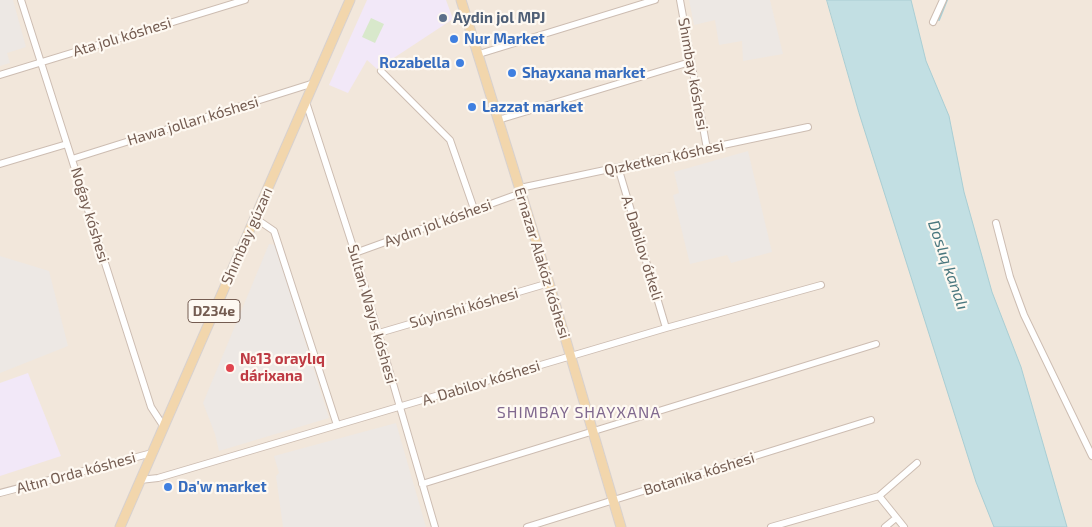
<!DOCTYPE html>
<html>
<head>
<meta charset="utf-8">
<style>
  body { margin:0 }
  canvas { display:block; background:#fbf5ec }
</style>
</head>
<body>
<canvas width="1092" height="527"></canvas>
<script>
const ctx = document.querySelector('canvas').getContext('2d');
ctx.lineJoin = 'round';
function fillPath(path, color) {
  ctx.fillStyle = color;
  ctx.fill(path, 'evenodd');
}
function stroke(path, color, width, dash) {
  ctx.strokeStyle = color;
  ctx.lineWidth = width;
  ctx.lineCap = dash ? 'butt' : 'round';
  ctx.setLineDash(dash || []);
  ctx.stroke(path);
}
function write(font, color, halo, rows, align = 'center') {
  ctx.font = font + ' "Exo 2",sans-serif';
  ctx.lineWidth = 4.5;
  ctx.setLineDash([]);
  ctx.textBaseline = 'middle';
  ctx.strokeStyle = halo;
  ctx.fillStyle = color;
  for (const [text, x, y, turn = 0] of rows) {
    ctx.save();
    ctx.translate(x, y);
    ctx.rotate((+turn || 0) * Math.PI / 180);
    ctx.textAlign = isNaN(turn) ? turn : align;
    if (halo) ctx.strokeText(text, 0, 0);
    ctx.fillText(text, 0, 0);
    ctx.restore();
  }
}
fillPath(new Path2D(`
  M 0,0 L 1092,0 L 1092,527 L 0,527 Z`), '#f2e7db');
fillPath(new Path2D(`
  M 0,0 L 13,0 L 26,47 L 7,53 L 10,63 L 0,66 Z
  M 689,0 L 770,0 L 783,54 L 743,61 L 742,41 L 719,45 L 715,20 L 694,25 Z
  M 748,151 L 772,252 L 731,263 L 727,255 L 690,264 L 673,195 L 679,193 L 674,172 Z
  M 269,244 L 275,245 L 329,418 L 219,451 L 215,434 L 203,403 Z
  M 0,256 L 49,271 L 68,346 L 0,373 Z
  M 396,423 L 426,527 L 283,527 L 276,476 L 279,473 L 274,456 Z`), '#ede8e4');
fillPath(new Path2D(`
  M 367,0 L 446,0 L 453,19 L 377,69 L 367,60 L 348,93 L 329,85 Z
  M 28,373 L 61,456 L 0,476 L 0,383 Z`), '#f2e8f8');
fillPath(new Path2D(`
  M 371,18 L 384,24 L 375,43 L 362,37 Z`), '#d8e8cb');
const water = new Path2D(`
  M 827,0 L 911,0 L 926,61 L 949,116 L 964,192 L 992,292 L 1021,367 L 1067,527 L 994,527 L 976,482 L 859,113 Z`);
fillPath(water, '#c2dfe3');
stroke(water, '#a9ced4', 1);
stroke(new Path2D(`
  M 939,20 L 947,0`), '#a9ced4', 2);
const minor = new Path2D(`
  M 21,0 L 151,407 L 164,427
  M 680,0 L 707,149
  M 933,22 L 943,0
  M 479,54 L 655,0
  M 381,71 L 450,140 L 474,209
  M 0,75 L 245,0
  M 306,102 L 355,253 L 435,527
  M 498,120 L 690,62
  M 72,159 L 314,83
  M 0,164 L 67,144
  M 618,167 L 666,328
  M 520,188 L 808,127
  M 255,218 L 274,231 L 337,425
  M 996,223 L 1010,277 L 1024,315 L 1092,456
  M 355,253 L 521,193
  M 379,333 L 549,283
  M 140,480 L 158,478 L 666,328 L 821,285
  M 422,484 L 876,344
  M 0,493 L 152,453
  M 879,496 L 904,527
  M 527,527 L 871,420
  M 771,527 L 879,496 L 917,463
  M 885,527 L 896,518`);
const major = new Path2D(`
  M 461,0 L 549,283 L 621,527
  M 120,527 L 350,0`);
stroke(minor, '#cdbdb2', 8);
stroke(major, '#d8d1ce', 11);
stroke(minor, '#fff', 6);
stroke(major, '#f2d6ac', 9);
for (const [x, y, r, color] of [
  [443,18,5,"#5c6f8a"],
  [454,39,5,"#3f7fe0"],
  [460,63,5,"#3f7fe0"],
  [512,73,5,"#3f7fe0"],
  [472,107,5,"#3f7fe0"],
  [230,368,5,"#e0444e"],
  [168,487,5,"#3f7fe0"]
]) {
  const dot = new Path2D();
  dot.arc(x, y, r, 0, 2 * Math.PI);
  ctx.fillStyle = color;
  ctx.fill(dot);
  stroke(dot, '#fef9f2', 2);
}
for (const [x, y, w] of [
  [214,311,52]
]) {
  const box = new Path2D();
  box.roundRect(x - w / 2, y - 11.5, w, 23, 4);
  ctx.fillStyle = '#fef9f2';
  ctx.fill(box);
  stroke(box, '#745c51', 1);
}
write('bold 14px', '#745c51', null, [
  ["D234e",214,311]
]);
write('bold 15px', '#4e5e75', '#fef9f2', [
  ["Aydin jol MPJ",453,18]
], 'left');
write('15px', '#745c51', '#fef9f2', [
  ["Ata jolı kóshesi",122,37,-17],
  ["Shımbay kóshesi",693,74,80],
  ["Hawa jolları kóshesi",193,121,-17],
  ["Qızketken kóshesi",664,158,-12],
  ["Noǵay kóshesi",90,215,73],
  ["Aydın jol kóshesi",438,223,-20],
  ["Shımbay gúzarı",247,236,-66],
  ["A. Dabilov ótkeli",642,248,73],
  ["Ernazar Alakóz kóshesi",542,263,73],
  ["Súyinshi kóshesi",464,308,-16],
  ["Sultan Wayıs kóshesi",372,314,74],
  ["A. Dabilov kóshesi",481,383,-17],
  ["Altın Orda kóshesi",76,473,-15],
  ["Botanika kóshesi",699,474,-17]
]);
write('bold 15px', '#366cbe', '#fef9f2', [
  ["Nur Market",464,39],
  ["Rozabella",450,63,"right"],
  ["Shayxana market",522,73],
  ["Lazzat market",482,107],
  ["Da'w market",178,487]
], 'left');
write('bold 15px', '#be3a42', '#fef9f2', [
  ["№13 oraylıq",240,359],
  ["dárixana",240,376]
], 'left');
write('italic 16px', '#49777e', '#fef9f2', [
  ["Doslıq kanalı",948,265,71]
]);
ctx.letterSpacing = '1px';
write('16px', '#81698f', '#fef9f2', [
  ["SHIMBAY SHAYXANA",579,413]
]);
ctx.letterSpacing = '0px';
</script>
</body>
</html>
